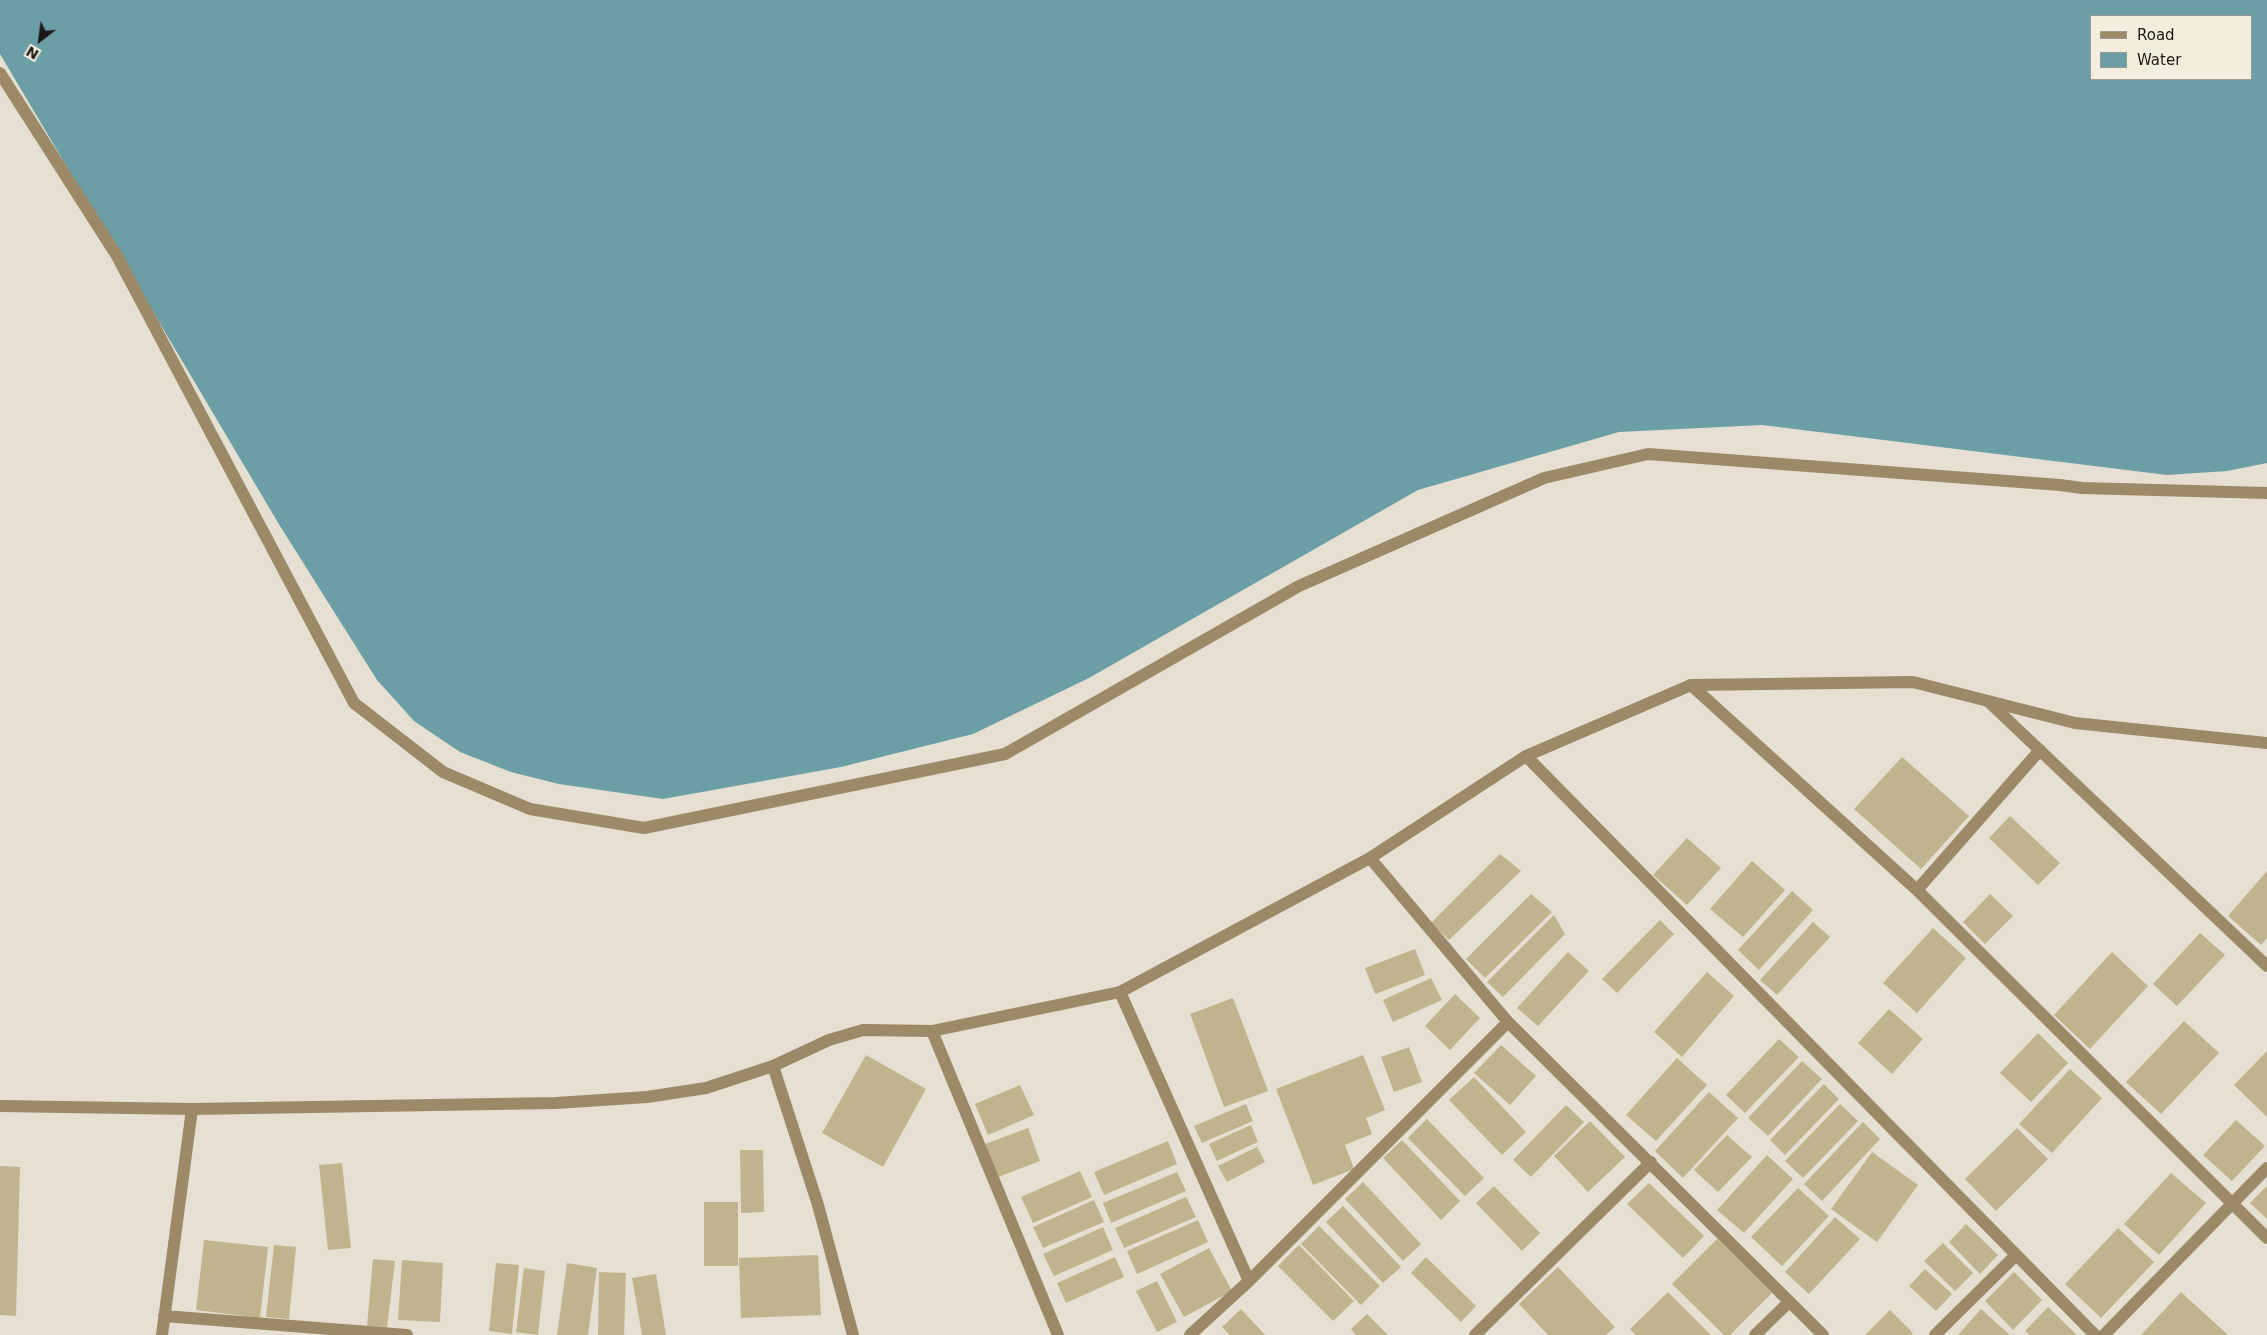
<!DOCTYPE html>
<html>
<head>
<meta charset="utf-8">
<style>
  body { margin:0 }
  #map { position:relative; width:2267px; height:1335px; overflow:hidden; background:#e5e0d1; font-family:"DejaVu Sans",sans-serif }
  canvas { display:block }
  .legend { position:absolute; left:2090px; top:15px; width:162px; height:65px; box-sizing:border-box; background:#f2eede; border:1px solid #9c998e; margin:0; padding:6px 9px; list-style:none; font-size:15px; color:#1c1a15 }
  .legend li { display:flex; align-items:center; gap:10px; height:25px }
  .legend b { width:25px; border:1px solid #9c998e }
  .north { position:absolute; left:15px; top:15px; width:50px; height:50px; -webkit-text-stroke:4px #f2eede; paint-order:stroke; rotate:210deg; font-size:14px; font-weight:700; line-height:20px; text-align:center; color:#1c1a15 }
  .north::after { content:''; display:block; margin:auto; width:18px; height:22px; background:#1c1a15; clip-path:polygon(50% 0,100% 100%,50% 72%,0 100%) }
</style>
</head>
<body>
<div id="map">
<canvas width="2267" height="1335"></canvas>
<ul class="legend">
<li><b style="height:6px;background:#9b8968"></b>Road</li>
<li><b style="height:14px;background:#6c9ea6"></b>Water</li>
</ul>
<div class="north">N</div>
</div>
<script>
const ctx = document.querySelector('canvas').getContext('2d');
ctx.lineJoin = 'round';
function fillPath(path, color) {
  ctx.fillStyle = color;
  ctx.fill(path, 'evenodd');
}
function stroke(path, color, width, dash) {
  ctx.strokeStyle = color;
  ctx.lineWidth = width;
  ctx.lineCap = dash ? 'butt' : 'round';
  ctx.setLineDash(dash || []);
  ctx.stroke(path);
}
fillPath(new Path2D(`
  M 0,0 L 2267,0 L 2267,463 L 2227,471 L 2167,475 L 1762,425 L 1619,432 L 1418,490 L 1089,678 L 973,734 L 841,767 L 663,799 L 559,784 L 511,772 L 460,752 L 414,721 L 377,680 L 280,526 L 0,54 ZM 2091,16 L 2251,16 L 2251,79 L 2091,79 Z`), '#6c9ea6');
fillPath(new Path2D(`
  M 1902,757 L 1969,816 L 1921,869 L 1854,809 Z
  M 2010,816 L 2060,863 L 2038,885 L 1989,838 Z
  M 1687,838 L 1721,868 L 1687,905 L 1653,875 Z
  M 1500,854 L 1521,871 L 1449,940 L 1431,923 Z
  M 1752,861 L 1785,890 L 1743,937 L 1710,909 Z
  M 2267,871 L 2267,938 L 2261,945 L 2228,916 Z
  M 1792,891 L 1813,910 L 1759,970 L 1738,950 Z
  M 1531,894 L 1552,912 L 1485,978 L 1466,959 Z
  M 1990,894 L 2013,916 L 1985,944 L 1963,922 Z
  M 1554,915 L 1565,934 L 1503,997 L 1487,982 Z
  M 1660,920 L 1674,934 L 1617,993 L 1602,979 Z
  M 1813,922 L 1830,937 L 1777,995 L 1760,980 Z
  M 1933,928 L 1966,958 L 1917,1013 L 1883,983 Z
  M 2200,933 L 2225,955 L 2177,1006 L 2153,984 Z
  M 1415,949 L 1425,975 L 1375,994 L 1365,968 Z
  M 1568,952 L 1589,971 L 1538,1026 L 1517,1008 Z
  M 2112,952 L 2148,986 L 2090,1049 L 2054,1015 Z
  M 1707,972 L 1734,996 L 1682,1057 L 1654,1032 Z
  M 1431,978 L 1442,1000 L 1393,1022 L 1383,1000 Z
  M 1455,994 L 1480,1018 L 1450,1050 L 1425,1026 Z
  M 1233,998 L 1268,1091 L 1224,1107 L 1190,1014 Z
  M 1889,1009 L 1923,1039 L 1892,1074 L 1858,1043 Z
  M 2184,1021 L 2219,1053 L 2161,1114 L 2126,1082 Z
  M 2038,1033 L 2068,1063 L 2031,1102 L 2000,1073 Z
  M 1779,1039 L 1799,1057 L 1745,1113 L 1726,1095 Z
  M 1501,1045 L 1536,1076 L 1510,1105 L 1474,1073 Z
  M 1409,1047 L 1422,1082 L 1394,1092 L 1381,1057 Z
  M 2267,1051 L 2267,1117 L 2234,1085 Z
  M 866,1055 L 926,1089 L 883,1167 L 822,1133 Z
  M 1363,1055 L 1385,1110 L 1366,1118 L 1372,1134 L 1345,1145 L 1354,1169 L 1313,1185 L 1276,1089 Z
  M 1677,1058 L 1707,1085 L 1656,1141 L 1626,1115 Z
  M 1802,1061 L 1822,1079 L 1768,1136 L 1748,1118 Z
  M 2070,1069 L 2102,1098 L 2052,1153 L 2019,1124 Z
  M 1474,1077 L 1526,1132 L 1502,1155 L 1449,1100 Z
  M 1824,1084 L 1839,1099 L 1785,1155 L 1770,1140 Z
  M 1020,1085 L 1034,1115 L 988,1135 L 975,1104 Z
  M 1709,1092 L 1738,1118 L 1683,1178 L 1655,1151 Z
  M 1246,1104 L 1253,1121 L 1202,1143 L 1194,1126 Z
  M 1840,1104 L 1858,1121 L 1803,1178 L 1785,1161 Z
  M 1566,1105 L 1584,1122 L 1531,1177 L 1513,1160 Z
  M 1427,1119 L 1484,1178 L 1465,1196 L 1408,1138 Z
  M 2236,1120 L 2265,1146 L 2232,1181 L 2203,1155 Z
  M 1590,1121 L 1625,1157 L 1588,1192 L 1554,1156 Z
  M 1863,1122 L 1880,1139 L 1822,1201 L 1804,1184 Z
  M 1251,1125 L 1258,1142 L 1217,1161 L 1209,1144 Z
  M 1028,1128 L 1040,1161 L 998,1177 L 985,1144 Z
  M 2017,1128 L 2048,1159 L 1996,1211 L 1965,1179 Z
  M 1727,1135 L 1752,1157 L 1718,1192 L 1694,1170 Z
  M 1402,1140 L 1460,1201 L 1441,1220 L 1383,1158 Z
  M 1168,1141 L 1177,1164 L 1104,1195 L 1094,1172 Z
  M 1257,1147 L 1265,1162 L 1227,1182 L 1218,1166 Z
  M 740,1150 L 763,1150 L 764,1212 L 741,1213 Z
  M 1872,1152 L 1918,1185 L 1877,1242 L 1831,1209 Z
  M 1767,1155 L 1793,1179 L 1744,1233 L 1717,1210 Z
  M 342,1163 L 351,1248 L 328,1250 L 319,1165 Z
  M 0,1166 L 20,1167 L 16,1316 L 0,1315 Z
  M 1080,1171 L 1092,1197 L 1033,1223 L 1021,1197 Z
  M 1177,1172 L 1186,1191 L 1111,1223 L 1103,1203 Z
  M 2171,1173 L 2206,1203 L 2159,1255 L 2124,1224 Z
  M 1363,1182 L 1421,1244 L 1403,1261 L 1345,1199 Z
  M 1649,1183 L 1704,1236 L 1683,1258 L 1627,1204 Z
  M 1494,1186 L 1540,1233 L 1522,1251 L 1476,1203 Z
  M 2267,1186 L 2267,1219 L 2250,1203 Z
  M 1798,1188 L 1829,1216 L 1782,1266 L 1751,1237 Z
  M 1186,1197 L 1196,1217 L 1124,1248 L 1115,1228 Z
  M 1094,1200 L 1104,1222 L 1043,1248 L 1033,1227 Z
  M 704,1202 L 738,1202 L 738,1266 L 704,1266 Z
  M 1343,1206 L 1401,1267 L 1383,1283 L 1326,1222 Z
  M 1835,1217 L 1860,1239 L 1809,1294 L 1785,1272 Z
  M 1198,1220 L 1208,1242 L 1137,1274 L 1127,1251 Z
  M 1966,1224 L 1998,1255 L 1980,1274 L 1949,1242 Z
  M 1319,1226 L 1380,1286 L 1361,1305 L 1301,1244 Z
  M 1103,1227 L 1113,1250 L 1054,1276 L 1043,1254 Z
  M 2118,1228 L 2154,1262 L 2101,1318 L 2065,1284 Z
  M 1717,1239 L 1772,1293 L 1730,1335 L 1724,1335 L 1672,1284 Z
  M 204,1240 L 268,1247 L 260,1318 L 196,1310 Z
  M 1943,1243 L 1973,1273 L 1955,1291 L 1924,1261 Z
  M 274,1245 L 296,1247 L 289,1319 L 266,1317 Z
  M 1299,1245 L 1354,1301 L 1333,1321 L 1278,1266 Z
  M 1209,1248 L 1232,1291 L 1184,1317 L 1160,1274 Z
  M 818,1255 L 821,1315 L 741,1318 L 739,1258 Z
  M 1115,1257 L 1124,1277 L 1066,1303 L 1057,1283 Z
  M 1426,1257 L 1476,1306 L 1461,1322 L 1411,1273 Z
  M 373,1259 L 395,1261 L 387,1328 L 367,1326 Z
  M 402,1260 L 443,1263 L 440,1322 L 398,1320 Z
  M 496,1263 L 519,1265 L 512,1334 L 489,1331 Z
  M 567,1263 L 597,1268 L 588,1335 L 557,1335 Z
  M 1558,1267 L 1615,1327 L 1606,1335 L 1548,1335 L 1519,1304 Z
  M 524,1268 L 545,1271 L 538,1335 L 516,1332 Z
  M 1925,1269 L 1952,1294 L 1936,1311 L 1909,1286 Z
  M 599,1272 L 626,1273 L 624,1335 L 598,1335 Z
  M 2014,1272 L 2042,1300 L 2013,1330 L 1985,1301 Z
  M 656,1274 L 666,1335 L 642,1335 L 632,1278 Z
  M 1157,1281 L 1177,1322 L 1157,1332 L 1136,1291 Z
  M 1668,1292 L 1711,1335 L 1636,1335 L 1630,1329 Z
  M 2181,1292 L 2228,1335 L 2141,1335 Z
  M 2048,1307 L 2077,1335 L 2030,1335 L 2025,1331 Z
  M 1241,1309 L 1265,1335 L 1230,1335 L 1222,1327 Z
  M 1981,1309 L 2010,1335 L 1958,1335 Z
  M 1890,1310 L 1913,1333 L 1911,1335 L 1865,1335 Z
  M 1367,1314 L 1388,1335 L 1356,1335 L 1351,1329 Z`), '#c0b48e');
stroke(new Path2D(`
  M 0,73 L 117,256 L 354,703 L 443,772 L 530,809 L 644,828 L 1005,754 L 1299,586 L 1544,478 L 1648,454 L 2060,485 L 2082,488 L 2267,493`), '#9b8968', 12);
stroke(new Path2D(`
  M 1691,685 L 1917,890 L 2267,1238
  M 1990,703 L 2267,966
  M 1526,756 L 2095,1335
  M 1370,858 L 1508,1022
  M 1917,890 L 2040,750
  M 1120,992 L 1249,1281
  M 932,1031 L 1058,1335
  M 773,1066 L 818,1205 L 853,1335
  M 164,1316 L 407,1335
  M 162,1335 L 192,1109
  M 1190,1335 L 1249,1281 L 1508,1022 L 1823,1335
  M 1475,1335 L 1651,1162
  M 1755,1335 L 1788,1303
  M 1935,1335 L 2016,1255
  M 2104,1335 L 2267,1168`), '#9b8968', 12);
stroke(new Path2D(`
  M 0,1106 L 192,1109 L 556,1103 L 647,1097 L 706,1088 L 773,1066 L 829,1040 L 863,1030 L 932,1031 L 1120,992 L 1370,858 L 1526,756 L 1691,685 L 1913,682 L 2075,723 L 2267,743`), '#9b8968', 12);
</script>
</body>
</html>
